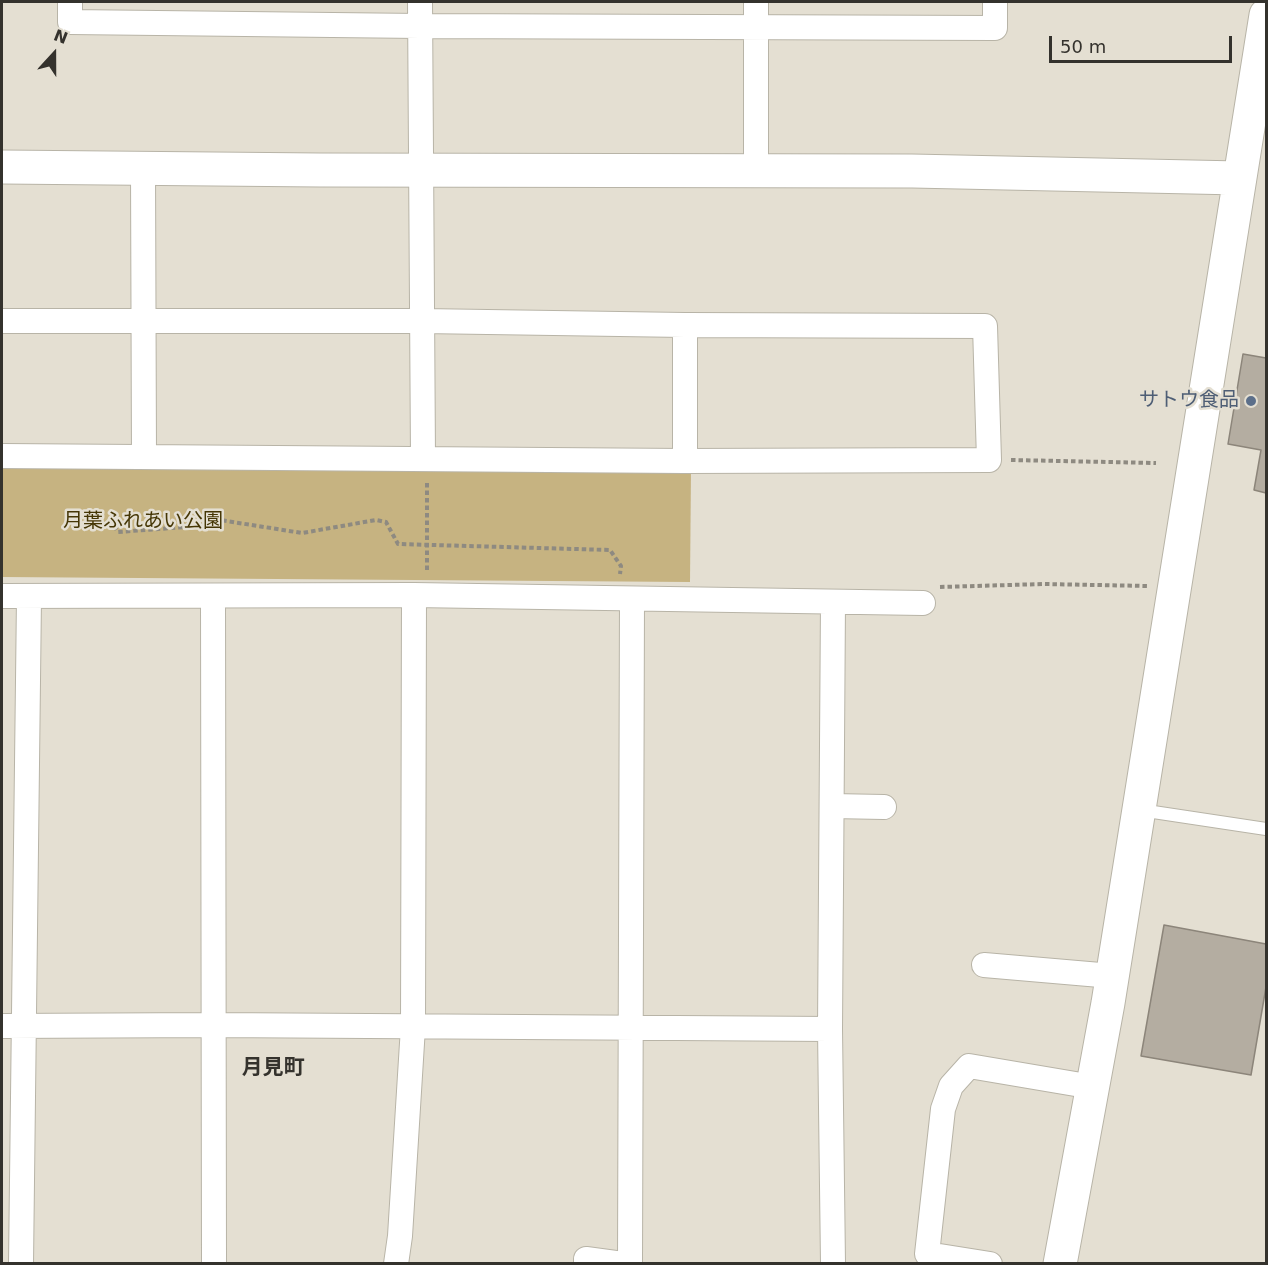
<!DOCTYPE html>
<html>
<head>
<meta charset="utf-8">
<style>
  body { margin:0 }
  #map { position:relative; width:1268px; height:1265px; overflow:hidden; background:#e4dfd2; font-family:"DejaVu Sans",sans-serif }
  canvas { display:block }
  .frame { position:absolute; inset:0; border:3px solid #34322d; pointer-events:none }
  .north { position:absolute; left:24px; top:24px; width:60px; height:60px; -webkit-text-stroke:4px #e4dfd2; paint-order:stroke; rotate:21deg; font-size:16px; font-weight:700; line-height:24px; text-align:center; color:#34322d }
  .north::after { content:''; display:block; margin:auto; width:21px; height:27px; background:#34322d; clip-path:polygon(50% 0,100% 100%,50% 72%,0 100%) }
  .scale { position:absolute; left:1049px; top:36px; width:183px; height:27px; box-sizing:border-box; border:3px solid #34322d; border-top:0; padding-left:8px; font-size:18px; line-height:21px; white-space:nowrap; color:#34322d; -webkit-text-stroke:4px #e4dfd2; paint-order:stroke }
</style>
</head>
<body>
<div id="map">
<canvas width="1268" height="1265"></canvas>
<div class="frame"></div>
<div class="north">N</div>
<div class="scale">50 m</div>
</div>
<script>
const ctx = document.querySelector('canvas').getContext('2d');
ctx.lineJoin = 'round';
function fillPath(path, color) {
  ctx.fillStyle = color;
  ctx.fill(path, 'evenodd');
}
function stroke(path, color, width, dash) {
  ctx.strokeStyle = color;
  ctx.lineWidth = width;
  ctx.lineCap = dash ? 'butt' : 'round';
  ctx.setLineDash(dash || []);
  ctx.stroke(path);
}
function write(font, color, halo, rows, align = 'center') {
  ctx.font = font + ' "DejaVu Sans","Noto Sans JP",sans-serif';
  ctx.lineWidth = 5;
  ctx.setLineDash([]);
  ctx.textBaseline = 'middle';
  ctx.strokeStyle = halo;
  ctx.fillStyle = color;
  for (const [text, x, y, turn = 0] of rows) {
    ctx.save();
    ctx.translate(x, y);
    ctx.rotate((+turn || 0) * Math.PI / 180);
    ctx.textAlign = isNaN(turn) ? turn : align;
    if (halo) ctx.strokeText(text, 0, 0);
    ctx.fillText(text, 0, 0);
    ctx.restore();
  }
}
fillPath(new Path2D(`
  M 2,465 L 691,470 L 690,582 L 2,577 Z`), '#c6b381');
const building = new Path2D(`
  M 1243,354 L 1266,358 L 1266,493 L 1254,490 L 1261,450 L 1228,444 Z
  M 1164,925 L 1266,944 L 1266,987 L 1251,1075 L 1141,1056 Z`);
fillPath(building, '#b4ada1');
stroke(building, '#8c857a', 1.5);
const lane = new Path2D(`
  M 1140,810 L 1266,829`);
const street = new Path2D(`
  M 70,2 L 70,22 L 420,26 L 995,28 L 995,2
  M 420,2 L 423,458
  M 756,2 L 756,171
  M 143,169 L 144,457
  M 2,321 L 422,321 L 685,325 L 985,326 L 989,460 L 685,461 L 2,456
  M 685,325 L 685,461
  M 2,596 L 414,595 L 923,603
  M 213,596 L 214,1264
  M 832,806 L 884,807
  M 984,965 L 1112,976
  M 2,1026 L 214,1025 L 830,1029
  M 21,1264 L 29,597
  M 396,1264 L 400,1236 L 413,1027 L 414,595
  M 586,1264 L 586,1259 L 623,1264
  M 630,1264 L 632,599
  M 833,1264 L 830,1029 L 833,602
  M 990,1264 L 927,1254 L 943,1109 L 951,1086 L 969,1066 L 1093,1087`);
const secondary = new Path2D(`
  M 2,167 L 320,170 L 912,171 L 1239,178
  M 1060,1264 L 1108,1003 L 1266,15`);
stroke(lane, '#b8b4a7', 14);
stroke(street, '#b8b4a7', 26);
stroke(secondary, '#b8b4a7', 35);
stroke(new Path2D(`
  M 1011,460 L 1156,463
  M 427,483 L 427,571
  M 114,526 L 118,532 L 199,526 L 220,520 L 302,533 L 376,520 L 386,522 L 398,544 L 610,550 L 621,566 L 620,574
  M 940,587 L 1044,584 L 1148,586`), '#8e8a81', 4, [4.5, 3]);
stroke(lane, '#fff', 12);
stroke(street, '#fff', 24);
stroke(secondary, '#fff', 33);
for (const [x, y, r, color] of [
  [1251,401,6,"#5c6f8a"]
]) {
  const dot = new Path2D();
  dot.arc(x, y, r, 0, 2 * Math.PI);
  ctx.fillStyle = color;
  ctx.fill(dot);
  stroke(dot, '#e4dfd2', 2);
}
write('20px', '#4e5e75', '#e4dfd2', [
  ["サトウ食品",1239,401]
], 'right');
write('20px', '#453605', '#e4dfd2', [
  ["月葉ふれあい公園",143,522]
]);
write('bold 21px', '#34322d', '#e4dfd2', [
  ["月見町",273,1069]
]);
</script>
</body>
</html>
